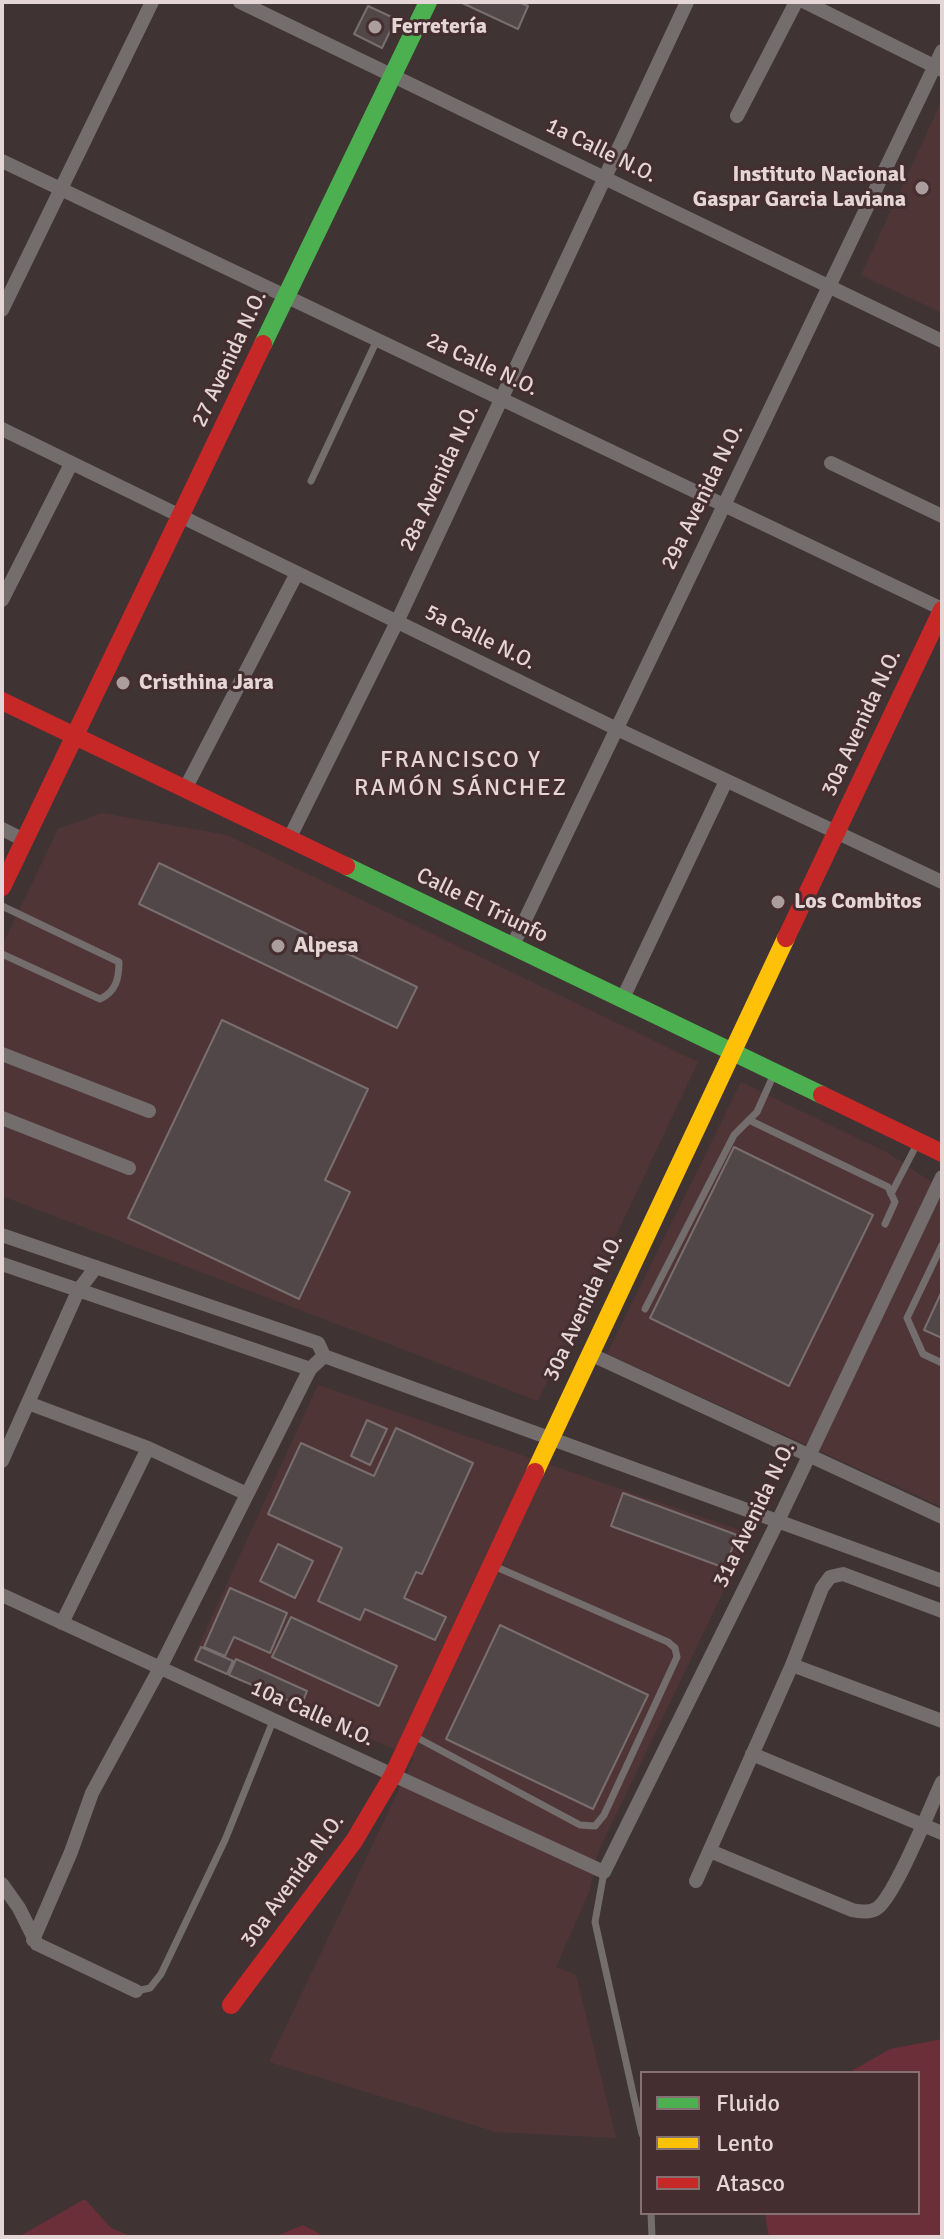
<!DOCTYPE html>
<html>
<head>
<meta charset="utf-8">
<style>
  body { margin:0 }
  #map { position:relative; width:944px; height:2239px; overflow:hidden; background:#403334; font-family:Signika,sans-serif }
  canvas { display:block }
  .frame { position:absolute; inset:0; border:4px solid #e4d5d6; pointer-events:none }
  .legend { position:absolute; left:640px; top:2071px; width:280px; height:144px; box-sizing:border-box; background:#452e30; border:2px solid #857172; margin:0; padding:10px 14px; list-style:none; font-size:24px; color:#e4d5d6 }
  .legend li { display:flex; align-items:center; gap:16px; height:40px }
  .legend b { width:40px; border:2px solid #857172 }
</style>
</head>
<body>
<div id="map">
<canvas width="944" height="2239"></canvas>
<div class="frame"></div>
<ul class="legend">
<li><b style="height:10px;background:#4caf50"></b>Fluido</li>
<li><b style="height:10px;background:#ffc107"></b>Lento</li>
<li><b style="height:10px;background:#c62828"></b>Atasco</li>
</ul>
</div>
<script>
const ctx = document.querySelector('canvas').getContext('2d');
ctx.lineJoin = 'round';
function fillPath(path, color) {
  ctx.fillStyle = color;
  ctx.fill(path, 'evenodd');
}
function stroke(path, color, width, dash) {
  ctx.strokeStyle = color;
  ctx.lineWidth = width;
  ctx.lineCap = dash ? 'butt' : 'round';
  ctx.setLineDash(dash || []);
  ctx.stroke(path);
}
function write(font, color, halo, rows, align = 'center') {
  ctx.font = font + ' Signika,sans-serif';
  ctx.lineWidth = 6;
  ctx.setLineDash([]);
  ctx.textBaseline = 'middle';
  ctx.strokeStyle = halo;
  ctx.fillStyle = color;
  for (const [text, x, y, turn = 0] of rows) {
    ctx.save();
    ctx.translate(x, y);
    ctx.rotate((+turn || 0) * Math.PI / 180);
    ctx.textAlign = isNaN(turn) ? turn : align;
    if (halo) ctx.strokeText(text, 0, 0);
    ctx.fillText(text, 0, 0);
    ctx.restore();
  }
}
fillPath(new Path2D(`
  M 942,100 L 942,313 L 861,275 Z
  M 102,813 L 227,835 L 698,1062 L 538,1401 L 2,1196 L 2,946 L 58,829 Z
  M 741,1082 L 888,1153 L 942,1189 L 942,1507 L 607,1354 Z
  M 318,1385 L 751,1534 L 598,1852 L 590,1890 L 556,1967 L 576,1975 L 616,2138 L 496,2132 L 269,2062 L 414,1758 L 192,1660 Z`), '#503537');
fillPath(new Path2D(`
  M 942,2039 L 942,2237 L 769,2237 L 765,2213 L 918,2213 L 918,2073 L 848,2073 L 890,2049 Z
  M 85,2199 L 111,2228 L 133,2237 L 18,2237 Z
  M 303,2225 L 326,2237 L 274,2237 Z`), '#6a2f38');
const building = new Path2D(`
  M 460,2 L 519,2 L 528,6 L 518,29 Z
  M 368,6 L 396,19 L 382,48 L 354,34 Z
  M 159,863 L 417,987 L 397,1028 L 139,904 Z
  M 222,1020 L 368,1089 L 325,1180 L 350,1192 L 299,1299 L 128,1218 Z
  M 734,1147 L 873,1215 L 789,1386 L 650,1318 Z
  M 942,1291 L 942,1338 L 924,1330 Z
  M 367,1420 L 387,1429 L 370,1465 L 351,1456 Z
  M 396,1428 L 473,1463 L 422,1574 L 416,1572 L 404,1598 L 446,1617 L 435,1640 L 365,1609 L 360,1620 L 318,1601 L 342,1548 L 268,1514 L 301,1443 L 374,1476 Z
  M 623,1493 L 737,1535 L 725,1568 L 611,1526 Z
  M 278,1544 L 313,1561 L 295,1598 L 260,1581 Z
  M 230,1588 L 287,1613 L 270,1653 L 234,1637 L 225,1656 L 204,1647 Z
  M 291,1617 L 397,1666 L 379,1706 L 272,1657 Z
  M 500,1625 L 648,1695 L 593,1809 L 446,1739 Z
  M 201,1647 L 233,1661 L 227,1674 L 195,1660 Z
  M 236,1659 L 307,1691 L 301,1706 L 229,1675 Z`);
fillPath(building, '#524748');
stroke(building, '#796e6f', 2);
stroke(new Path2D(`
  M 311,481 L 377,340
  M 2,906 L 119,962 C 119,978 116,992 100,999 L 2,954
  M 749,1120 L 888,1187 L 895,1202 L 885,1224
  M 891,1194 L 917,1144
  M 942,1245 L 907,1318 L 923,1354 L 942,1363
  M 645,1309 L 734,1135 L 757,1112 L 774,1074
  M 414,1736 L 580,1825 L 595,1826 L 604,1815 L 677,1657 L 675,1648 L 668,1642 L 494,1566
  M 604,1872 L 595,1922 L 642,2134
  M 136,1991 L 150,1988 L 161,1974 L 225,1840 L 273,1721
  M 651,2213 L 652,2237`), '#736d6e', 7);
stroke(new Path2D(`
  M 240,2 L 942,341
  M 805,2 L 942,70
  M 737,116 L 796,2
  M 2,161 L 942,609
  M 2,310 L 152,2
  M 2,429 L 617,729 L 942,882
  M 831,463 L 942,516
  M 2,600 L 71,464
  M 185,789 L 297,573
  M 2,829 L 24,840
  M 289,839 L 397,622 L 687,2
  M 512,947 L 942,51
  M 622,1000 L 726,781
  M 2,1054 L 149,1111
  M 2,1118 L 129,1168
  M 2,1235 L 318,1343 L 324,1356
  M 2,1264 L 310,1369 L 324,1356 L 942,1581
  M 590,1354 L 942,1517
  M 28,1403 L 148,1448 L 247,1494
  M 2,1461 L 78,1291 L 96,1267
  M 2,1595 L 604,1872 L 778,1521 L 942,1177
  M 62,1623 L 148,1448
  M 792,1665 L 942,1721
  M 752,1754 L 942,1833
  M 710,1851 L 852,1910 C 860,1912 868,1913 876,1909 C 894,1899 931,1805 942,1782
  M 696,1881 L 792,1665 L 822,1588 L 830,1577 L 843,1574 L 942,1611
  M 2,1884 L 19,1908 L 37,1944 L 136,1991
  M 33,1940 L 71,1852 L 92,1793 L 160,1668 L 310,1369`), '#736d6e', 14);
stroke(new Path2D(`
  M 263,344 L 428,2
  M 346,866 L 822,1095`), '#4caf50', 18);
stroke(new Path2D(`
  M 535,1472 L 786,938`), '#ffc107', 18);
stroke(new Path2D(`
  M 2,701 L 346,866
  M 2,887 L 263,344
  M 786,938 L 942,610
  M 822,1095 L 942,1153
  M 231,2005 L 354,1841 L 393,1775 L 535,1472`), '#c62828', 18);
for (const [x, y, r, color] of [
  [375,27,8,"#ab9c9d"],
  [922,188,8,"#ab9c9d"],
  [123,683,8,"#ab9c9d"],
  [778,902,8,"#ab9c9d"],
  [278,946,8,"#ab9c9d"]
]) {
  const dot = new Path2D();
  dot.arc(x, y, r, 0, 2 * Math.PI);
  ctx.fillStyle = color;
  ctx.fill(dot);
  stroke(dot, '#452e30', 3);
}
write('bold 22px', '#e4d5d6', '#452e30', [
  ["Ferretería",391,27],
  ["Instituto Nacional",906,175,"right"],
  ["Gaspar Garcia Laviana",906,200,"right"],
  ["Cristhina Jara",139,683],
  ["Los Combitos",794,902],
  ["Alpesa",294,946]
], 'left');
write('22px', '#e4d5d6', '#452e30', [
  ["1a Calle N.O.",601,151,26],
  ["27 Avenida N.O.",230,359,-65],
  ["2a Calle N.O.",482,365,25],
  ["28a Avenida N.O.",440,478,-65],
  ["29a Avenida N.O.",703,497,-64],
  ["5a Calle N.O.",480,638,26],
  ["30a Avenida N.O.",862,723,-65],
  ["Calle El Triunfo",482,906,26],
  ["30a Avenida N.O.",584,1308,-65],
  ["31a Avenida N.O.",755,1515,-64],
  ["10a Calle N.O.",312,1714,24],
  ["30a Avenida N.O.",293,1881,-54]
]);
ctx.letterSpacing = '2px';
write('24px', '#e4d5d6', '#452e30', [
  ["FRANCISCO Y",461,761],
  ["RAMÓN SÁNCHEZ",461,789]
]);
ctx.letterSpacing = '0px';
</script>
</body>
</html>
